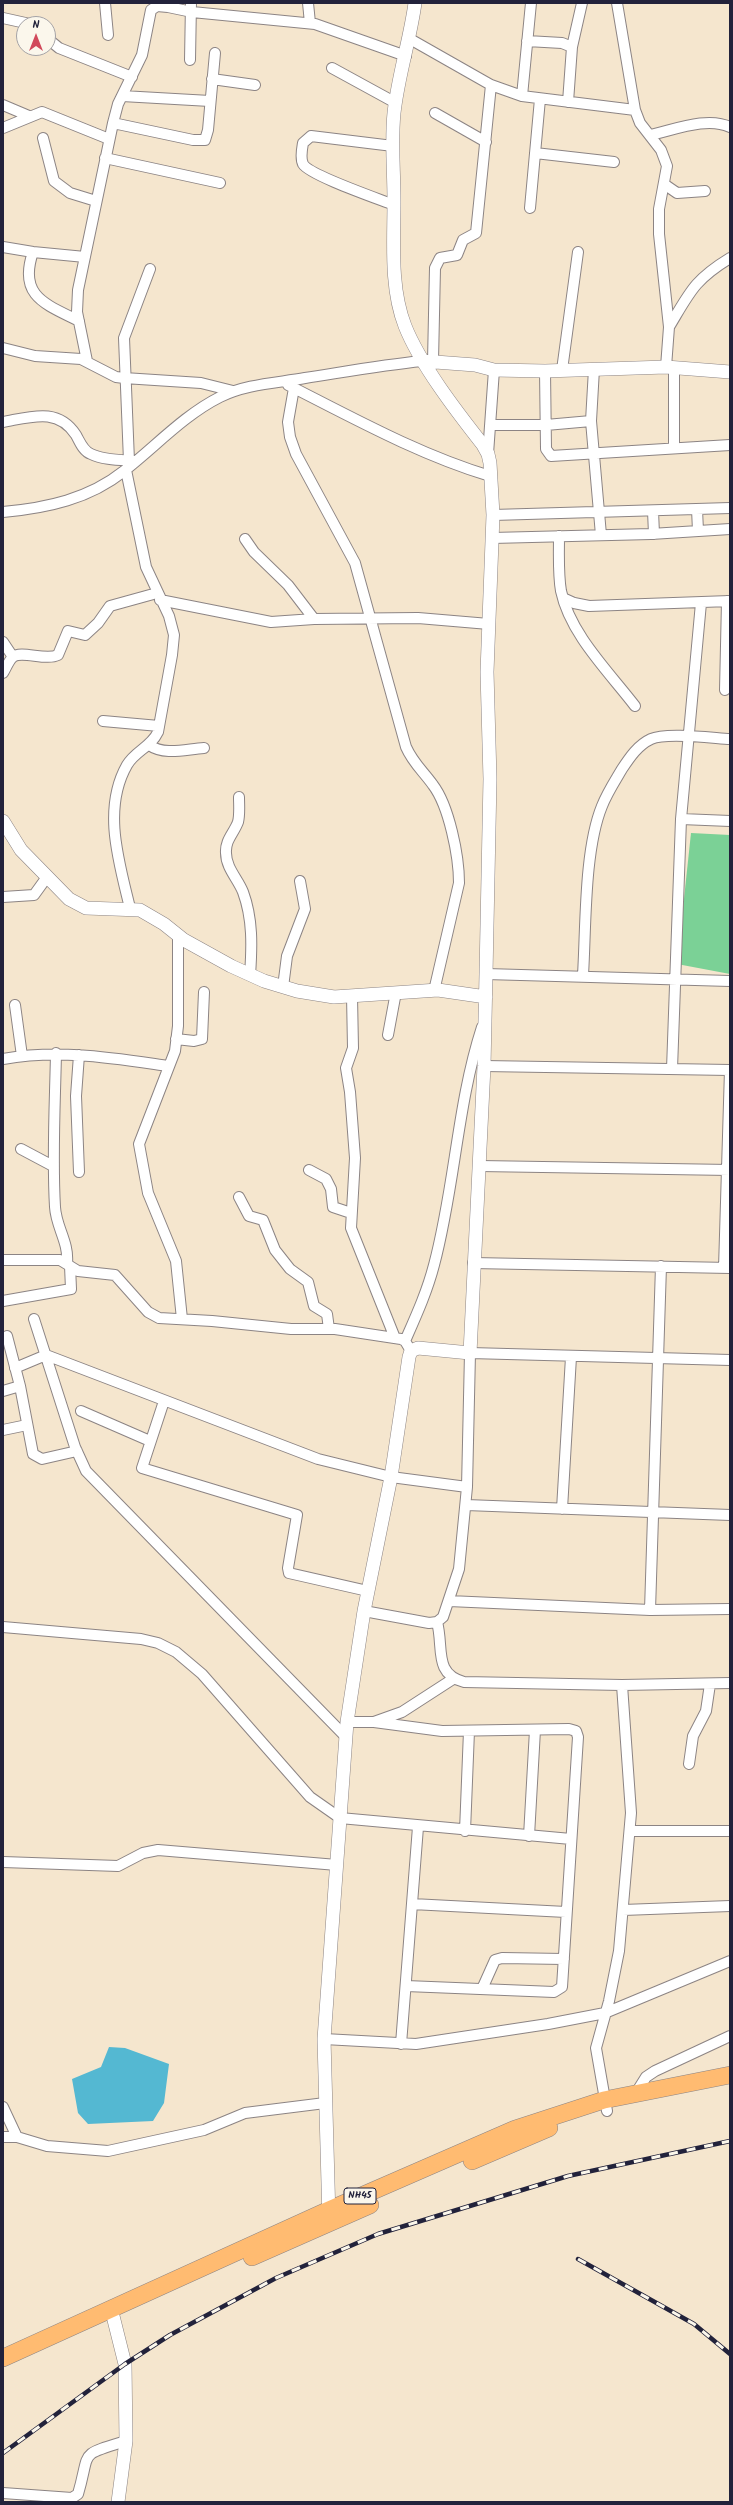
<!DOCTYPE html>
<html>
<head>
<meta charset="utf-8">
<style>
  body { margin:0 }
  #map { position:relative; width:733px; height:2505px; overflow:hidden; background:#f5e6ce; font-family:Kalam,sans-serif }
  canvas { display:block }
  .frame { position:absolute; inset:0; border:4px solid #22223b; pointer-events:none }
  .north { position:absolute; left:16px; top:16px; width:40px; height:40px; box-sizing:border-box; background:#fbf7ec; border:1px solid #a4a2a5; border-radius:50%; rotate:0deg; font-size:11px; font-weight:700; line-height:16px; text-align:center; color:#22223b }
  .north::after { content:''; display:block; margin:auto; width:14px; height:18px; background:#d1495b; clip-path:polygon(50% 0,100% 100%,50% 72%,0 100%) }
</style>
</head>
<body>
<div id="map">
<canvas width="733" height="2505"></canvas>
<div class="frame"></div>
<div class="north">N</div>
</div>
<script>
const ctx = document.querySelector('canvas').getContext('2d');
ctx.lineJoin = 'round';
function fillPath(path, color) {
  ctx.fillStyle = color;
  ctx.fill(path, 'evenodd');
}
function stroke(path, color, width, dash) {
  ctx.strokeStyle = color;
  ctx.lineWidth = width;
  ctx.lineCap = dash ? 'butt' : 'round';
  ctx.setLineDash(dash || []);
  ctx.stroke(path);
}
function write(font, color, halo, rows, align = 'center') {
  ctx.font = font + ' Kalam,sans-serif';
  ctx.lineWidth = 3;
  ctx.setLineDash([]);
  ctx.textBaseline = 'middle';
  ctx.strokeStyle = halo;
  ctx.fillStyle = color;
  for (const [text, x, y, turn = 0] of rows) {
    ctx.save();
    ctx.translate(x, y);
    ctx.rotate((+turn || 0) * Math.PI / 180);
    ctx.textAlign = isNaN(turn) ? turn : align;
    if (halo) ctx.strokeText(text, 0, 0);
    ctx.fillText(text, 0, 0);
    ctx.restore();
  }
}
fillPath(new Path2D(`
  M 691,833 L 730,835 L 730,974 L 677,964 Z`), '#7bd196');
fillPath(new Path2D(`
  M 109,2047 L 125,2048 L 169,2064 L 164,2103 L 153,2121 L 88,2124 L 78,2113 L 72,2079 L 101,2067 Z`), '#54b8d2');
const minor = new Path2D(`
  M 105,3 L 108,35
  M 308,3 L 310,23
  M 617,3 L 635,110 L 640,123 L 661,150 L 667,166 L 659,209 L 659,234 L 669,327 L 666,367
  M 3,18 L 30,24
  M 48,39 L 59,48 L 132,77
  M 410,39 L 491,85 L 522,96 L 635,110
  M 527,41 L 562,43 L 572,47 L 568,102
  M 572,47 L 582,3
  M 190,60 L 191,3
  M 332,68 L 396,103
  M 212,79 L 255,85
  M 122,96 L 210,101
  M 522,96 L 531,3
  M 3,105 L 29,116
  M 435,113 L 486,142
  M 113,123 L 193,140 L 205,140 L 208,130 L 215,53
  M 3,128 L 42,112 L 109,139
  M 650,135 C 674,130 707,116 730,127
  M 43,138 L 54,181 L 70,193 L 96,201
  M 393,146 L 311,136 L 303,143 C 302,149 300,158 303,164 C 309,175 379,199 394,205
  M 535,153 L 614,162
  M 105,158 L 220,183
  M 664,184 L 677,193 L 705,191
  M 530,208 L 540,99
  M 3,247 L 33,252 L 85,257
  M 33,252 C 18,296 45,304 79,321
  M 669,327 C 690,292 694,280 730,258
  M 3,348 L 35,356 L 81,359 L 116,377 L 124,378 L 201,383 L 233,391
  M 87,361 L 77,312 L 78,290 L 113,123 L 118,104 L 142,55 L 151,10 L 157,6 L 168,7 L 192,12 L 315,24 L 406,56
  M 433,361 L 435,268 L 440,258 L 457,255 L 463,240 L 476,233 L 491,85
  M 674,368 L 674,447
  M 594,369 L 591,421 L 601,535
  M 562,370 L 578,252
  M 545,371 L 546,449 L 551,456 L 730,445
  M 288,385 C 353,418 420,455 490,476
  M 294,388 L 288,422 L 290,437 L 296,454 L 355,563 L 406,747 C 413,763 423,771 433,785 C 449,806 459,856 459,883 L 434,991
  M 3,422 C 31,417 58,407 76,435 C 80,442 83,451 91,454 C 103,460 121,460 134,461
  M 492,425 L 546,425 L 591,421
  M 488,454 L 494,370
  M 129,461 L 124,338 L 150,269
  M 126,470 L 146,567 L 169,616 L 174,635 L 172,655 L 158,732 C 151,747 135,751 127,765 C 102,809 119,862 130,908
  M 697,509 L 698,531
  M 653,511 L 654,534
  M 3,512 C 47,508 89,499 124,471 C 155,447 184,415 220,397 C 246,384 277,383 305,378 C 344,372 383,365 422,361
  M 493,515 L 730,508
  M 559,536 C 559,554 558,574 561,591 C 570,634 609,672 635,706
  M 492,538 L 651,534 L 730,529
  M 245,539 L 254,552 L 288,585 L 314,619
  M 563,598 L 574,603 L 589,606 L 730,601
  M 160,600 L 271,622 L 314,619 L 418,618 L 489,624
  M 3,642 L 13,657
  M 3,673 C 6,668 9,660 13,657 C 21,650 46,661 58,655 L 68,631 L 85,635 L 98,623 L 110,606 L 157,593
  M 725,690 L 727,601
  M 103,721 L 159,726
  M 149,745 C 165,756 186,749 204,748
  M 239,797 C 239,805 240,814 238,822 C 234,833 225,840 226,853 C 226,868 238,879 243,892 C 253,919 252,947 250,975
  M 681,819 L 730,821
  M 3,897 L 34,895 L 47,877
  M 178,936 L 178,1026 L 175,1051 L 139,1144 L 148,1193 L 176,1261 L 182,1319
  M 486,974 L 730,981
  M 583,975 C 586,927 584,850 602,806 C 607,793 615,781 622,769 C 630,757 638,745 651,739 C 666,732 712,738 730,739
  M 283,987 L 287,956 L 305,909 L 300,881
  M 352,996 L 353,1048 L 346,1068 L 350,1092 L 355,1158 L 351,1228 L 395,1338
  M 15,1005 L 22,1056
  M 388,1035 L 396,992
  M 176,1039 L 194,1041 L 202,1039 L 204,992
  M 56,1053 C 55,1104 52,1156 55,1207 C 56,1227 69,1242 67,1263
  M 79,1055 L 76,1096 L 79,1172
  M 3,1059 C 61,1049 112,1058 169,1066
  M 484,1066 L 730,1070
  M 672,1069 L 681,819 L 701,603
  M 21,1149 L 53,1166
  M 480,1166 L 730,1170
  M 309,1170 L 326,1179 L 331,1189 L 333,1207 L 351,1213
  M 239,1197 L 249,1216 L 263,1220 L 275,1250 L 290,1269 L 308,1282 L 314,1306 L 327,1314 L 329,1329
  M 3,1260 L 60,1260 L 78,1271 L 115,1275 L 148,1312 L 159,1318 L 212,1321 L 291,1329 L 335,1329 L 401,1339 L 405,1341 L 411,1351
  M 473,1263 L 730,1268
  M 724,1268 L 730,1070
  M 3,1301 L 71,1289 L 70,1266
  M 34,1319 L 75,1447 L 86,1471 L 346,1737
  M 7,1336 L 20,1386 L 33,1454 L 42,1459 L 77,1451
  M 405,1341 C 416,1316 427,1292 434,1265 C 455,1187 457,1104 482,1027
  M 15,1368 L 46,1355 L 318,1459 L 391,1477 L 467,1487 L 470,1353 L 730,1360
  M 3,1391 L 20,1386
  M 164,1401 L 142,1468 L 297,1515 L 288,1568 L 289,1573 L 368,1591
  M 81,1411 L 150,1441
  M 3,1430 L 27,1425
  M 466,1505 L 730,1515
  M 562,1509 L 571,1357
  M 449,1601 L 650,1610 L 730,1609
  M 650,1610 L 661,1266
  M 364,1611 L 429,1623 L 437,1622 L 443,1617 L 459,1569 L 467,1487
  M 437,1622 C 444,1647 433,1674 464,1682 L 622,1685 L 730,1683
  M 3,1627 L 141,1639 L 158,1643 L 176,1652 L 202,1674 L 310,1797 L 340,1818 L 571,1839
  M 347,1722 L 374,1722 L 402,1712 L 453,1679
  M 374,1722 L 442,1731 L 569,1729 L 576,1731 L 578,1737 L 562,1987 L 554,1992 L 406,1986
  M 689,1764 L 693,1736 L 706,1711 L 710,1684
  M 465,1831 L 469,1731
  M 630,1831 L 730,1831
  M 529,1836 L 535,1730
  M 3,1862 L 118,1866 L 143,1853 L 158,1850 L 337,1865
  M 412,1904 L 566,1912
  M 623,1910 L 730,1906
  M 482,1989 L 495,1960 L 502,1958 L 564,1959
  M 324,2039 L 416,2044 L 548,2024 L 605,2013 L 730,1961
  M 401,2044 L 418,1827
  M 636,2093 L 646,2077 L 655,2071 L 730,2036
  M 3,2107 L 17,2137
  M 607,2111 L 596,2048 L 609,2001 L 619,1951 L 631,1813 L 622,1685
  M 3,2137 L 17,2137 L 47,2146 L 108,2151 L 204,2130 L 245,2113 L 325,2103
  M 3,2493 L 72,2498 L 78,2494 C 91,2450 77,2456 126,2441`);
const tertiary = new Path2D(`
  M 422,361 L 475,365 L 494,370 L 545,371 L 666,367 L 730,372
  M 3,821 L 21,850 L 69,899 L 86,908 L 140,910 L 164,924 L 184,940 L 231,966 L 264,981 L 297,991 L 334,997 L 438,990 L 486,997
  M 329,2219 L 324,2039 L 347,1722 L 364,1611 L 391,1477 L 409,1357 L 411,1351 L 418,1348 L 470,1353 L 484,1066 L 486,974 L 490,779 L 487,672 L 493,515 L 490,463 L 488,454 L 483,445 C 457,412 420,364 405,326 C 390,288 394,242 394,201 C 394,171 391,142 394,113 C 398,76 410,40 415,3
  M 111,2308 L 125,2364 L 126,2441 L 118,2502`);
const trunk = new Path2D(`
  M 472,2161 L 549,2128
  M 252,2257 L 370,2205
  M 3,2358 L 329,2210 L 515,2129 L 604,2100 L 730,2075`);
stroke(minor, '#8c8484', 12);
stroke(tertiary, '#8c8484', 14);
stroke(trunk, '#8c8484', 18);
stroke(minor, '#fff', 10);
stroke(tertiary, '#fff', 13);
stroke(trunk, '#ffbb71', 17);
const rail = new Path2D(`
  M 578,2259 L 694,2324 L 730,2354
  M 3,2453 L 125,2364 L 170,2335 L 276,2278 L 378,2234 L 568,2176 L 730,2141`);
stroke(rail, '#22223b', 4.5);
stroke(rail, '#fbf7ec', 3, [9]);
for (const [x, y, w] of [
  [360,2196,32]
]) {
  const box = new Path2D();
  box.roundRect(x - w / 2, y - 8, w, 16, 3);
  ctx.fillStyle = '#fbf7ec';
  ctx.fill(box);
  stroke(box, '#22223b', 1);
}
write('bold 10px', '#22223b', null, [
  ["NH45",360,2196]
]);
</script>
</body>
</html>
